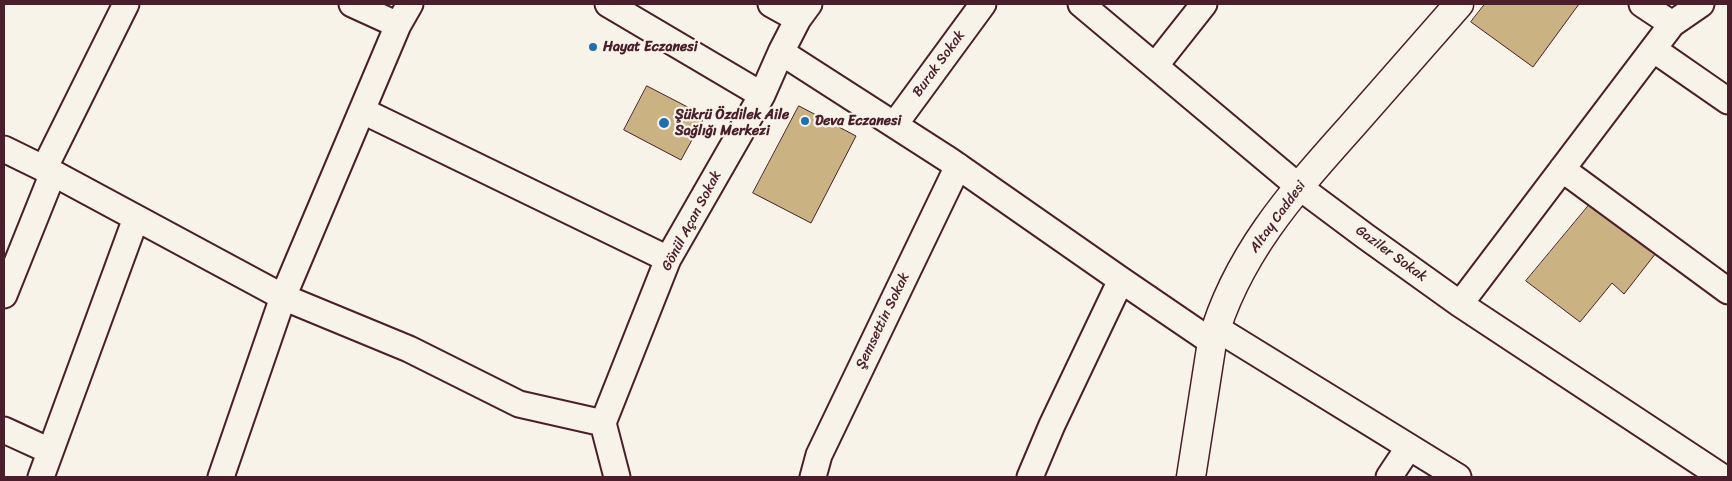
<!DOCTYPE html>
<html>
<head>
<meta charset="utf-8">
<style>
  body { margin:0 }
  #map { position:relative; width:1732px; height:481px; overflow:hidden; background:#f7f3e8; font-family:Sriracha,sans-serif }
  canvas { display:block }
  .frame { position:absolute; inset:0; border:5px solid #4a1f2b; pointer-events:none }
</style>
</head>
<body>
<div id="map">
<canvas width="1732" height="481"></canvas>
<div class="frame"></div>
</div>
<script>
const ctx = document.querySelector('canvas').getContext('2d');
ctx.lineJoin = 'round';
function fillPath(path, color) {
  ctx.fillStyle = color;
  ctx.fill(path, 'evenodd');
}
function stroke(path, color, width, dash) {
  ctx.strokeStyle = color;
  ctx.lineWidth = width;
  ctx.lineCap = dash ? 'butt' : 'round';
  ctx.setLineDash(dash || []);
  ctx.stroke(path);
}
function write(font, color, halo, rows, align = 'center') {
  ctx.font = font + ' Sriracha,sans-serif';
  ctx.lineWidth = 4.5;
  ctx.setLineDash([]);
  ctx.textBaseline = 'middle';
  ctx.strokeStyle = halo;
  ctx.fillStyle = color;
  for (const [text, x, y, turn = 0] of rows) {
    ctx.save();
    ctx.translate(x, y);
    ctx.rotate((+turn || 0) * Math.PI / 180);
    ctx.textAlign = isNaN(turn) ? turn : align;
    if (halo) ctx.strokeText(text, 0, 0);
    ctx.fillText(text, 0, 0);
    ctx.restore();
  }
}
const building = new Path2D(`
  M 1485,4 L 1579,4 L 1533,67 L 1471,22 Z
  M 647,86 L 705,116 L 681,160 L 624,130 Z
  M 799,106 L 856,136 L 811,223 L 753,193 Z
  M 1590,204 L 1656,253 L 1624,294 L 1612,283 L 1580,322 L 1526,281 Z`);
fillPath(building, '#cbb282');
stroke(building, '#4a1f2b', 1);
const minor = new Path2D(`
  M 352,4 L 398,25
  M 608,4 L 762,95
  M 771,4 L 798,19
  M 1081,4 L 1298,186 L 1365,236 L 1460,304 L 1722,477
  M 1642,4 L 1672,24 L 1701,4
  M 1653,49 L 1728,101
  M 781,52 L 949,160 L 1121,280 L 1212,342
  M 1155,66 L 1204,4
  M 363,111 L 668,259
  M 895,124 L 983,4
  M 4,149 L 53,173 L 283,297 L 409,349 L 519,404 L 603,423
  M 44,169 L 126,4
  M 1562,169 L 1728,291
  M 4,295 L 53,173
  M 1460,304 L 1672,24
  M 1216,328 L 1458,477
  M 4,430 L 50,451
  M 41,477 L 136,218
  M 221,477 L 283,297 L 398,25 L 410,4
  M 617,477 L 603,423 L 668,259 L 762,95 L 781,52 L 798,19 L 809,4
  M 813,477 L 819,455 L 958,166
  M 1030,477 L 1052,425 L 1121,280
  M 1389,477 L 1409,447`);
const secondary = new Path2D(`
  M 1191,477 L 1212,342 C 1236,255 1293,192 1351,127 C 1387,86 1423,45 1459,4`);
stroke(minor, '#4a1f2b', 29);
stroke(secondary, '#4a1f2b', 31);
stroke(minor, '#f7f3e8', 25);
stroke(secondary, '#f7f3e8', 28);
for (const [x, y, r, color] of [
  [593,47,5,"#1f6fb2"],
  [805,121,5,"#1f6fb2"],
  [664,123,6,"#1f6fb2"]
]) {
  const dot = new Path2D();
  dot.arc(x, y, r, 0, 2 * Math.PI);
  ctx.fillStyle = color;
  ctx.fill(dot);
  stroke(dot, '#f7f3e8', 2);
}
write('bold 14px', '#4a1f2b', '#f7f3e8', [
  ["Hayat Eczanesi",603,47],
  ["Şükrü Özdilek Aile",675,115],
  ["Sağlığı Merkezi",675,131],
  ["Deva Eczanesi",815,121]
], 'left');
write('14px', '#4a1f2b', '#f7f3e8', [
  ["Burak Sokak",939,64,-54],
  ["Altay Caddesi",1278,217,-54],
  ["Gönül Açan Sokak",692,221,-62],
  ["Gaziler Sokak",1391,254,36],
  ["Şemsettin Sokak",883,321,-64]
]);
</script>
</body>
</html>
